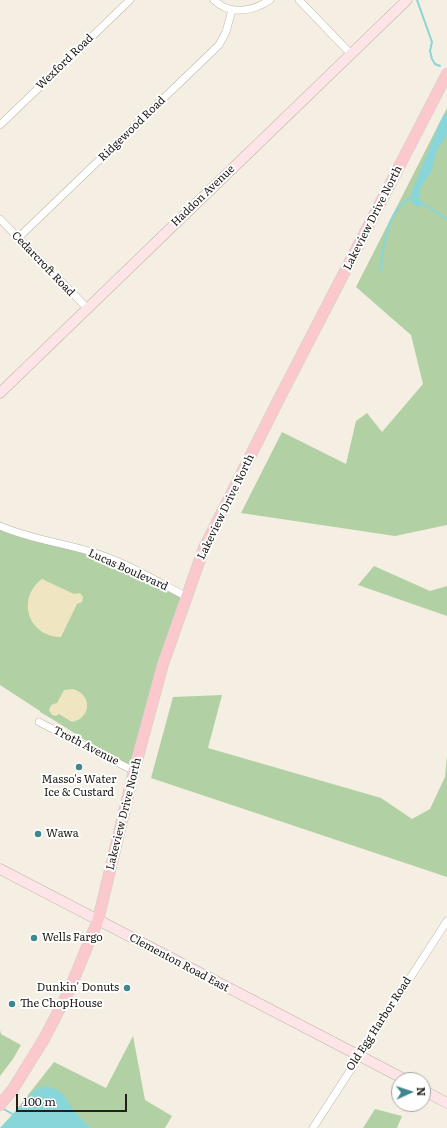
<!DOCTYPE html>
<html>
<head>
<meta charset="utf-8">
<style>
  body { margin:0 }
  #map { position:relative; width:447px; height:1128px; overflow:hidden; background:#f5eee2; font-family:Literata,serif }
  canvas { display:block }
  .north { position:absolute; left:391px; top:1072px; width:40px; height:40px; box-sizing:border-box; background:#fff; border:1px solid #a7a6a4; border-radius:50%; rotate:87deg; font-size:11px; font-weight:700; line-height:16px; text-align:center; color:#22201b }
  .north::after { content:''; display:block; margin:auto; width:14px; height:18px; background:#3f878e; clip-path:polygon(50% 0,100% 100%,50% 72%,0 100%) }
  .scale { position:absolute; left:16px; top:1094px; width:111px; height:18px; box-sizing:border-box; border:2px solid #22201b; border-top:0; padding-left:5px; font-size:12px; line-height:14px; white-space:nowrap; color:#22201b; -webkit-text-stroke:3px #fff; paint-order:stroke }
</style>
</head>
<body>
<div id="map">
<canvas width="447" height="1128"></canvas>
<div class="north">N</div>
<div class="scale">100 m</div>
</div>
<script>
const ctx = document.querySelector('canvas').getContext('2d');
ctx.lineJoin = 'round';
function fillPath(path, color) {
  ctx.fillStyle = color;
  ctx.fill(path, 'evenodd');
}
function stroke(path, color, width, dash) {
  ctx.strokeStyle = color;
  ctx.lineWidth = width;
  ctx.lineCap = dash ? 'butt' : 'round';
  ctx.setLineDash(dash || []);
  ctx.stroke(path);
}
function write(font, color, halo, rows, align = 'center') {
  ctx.font = font + ' Literata,serif';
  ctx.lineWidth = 4;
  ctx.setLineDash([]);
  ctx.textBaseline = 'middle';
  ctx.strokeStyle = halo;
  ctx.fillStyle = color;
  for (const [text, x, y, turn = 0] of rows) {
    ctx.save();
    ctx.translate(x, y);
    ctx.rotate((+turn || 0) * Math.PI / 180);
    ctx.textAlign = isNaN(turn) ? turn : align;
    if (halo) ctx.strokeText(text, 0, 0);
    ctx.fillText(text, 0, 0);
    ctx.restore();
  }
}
fillPath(new Path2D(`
  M 447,108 L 447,525 L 395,536 L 241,513 L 282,432 L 346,464 L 356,421 L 367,413 L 382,432 L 423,384 L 411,335 L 356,287 Z
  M 0,526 L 100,554 L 187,597 L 134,771 L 52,719 L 40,712 L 40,711 L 0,685 Z
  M 374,566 L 430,591 L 447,586 L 447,616 L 358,585 Z
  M 222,695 L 208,748 L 381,798 L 412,819 L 430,809 L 445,777 L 447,756 L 447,877 L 151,778 L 173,697 Z
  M 0,1030 L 1,1034 L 21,1045 L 13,1059 L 0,1076 Z
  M 133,1036 L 145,1100 L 172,1116 L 165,1128 L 2,1128 L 54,1062 L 106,1088 Z
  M 375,1109 L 402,1116 L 397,1128 L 363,1128 Z`), '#b1d1a4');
fillPath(new Path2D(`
  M 42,579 L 74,594 L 80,593 L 83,597 L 82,602 L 77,604 L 61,637 C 28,637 16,598 42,579 Z
  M 73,689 C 92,694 92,718 72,722 L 59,714 L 56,716 L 52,715 L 49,710 L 51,705 L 57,703 L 64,690 Z`), '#efe5c0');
fillPath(new Path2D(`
  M 447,113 L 447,136 L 439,146 L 436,153 L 432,170 L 420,188 L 419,193 L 421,204 L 421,206 L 418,207 L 411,202 L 411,194 L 440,122 L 443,116 Z
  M 47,1086 C 68,1092 65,1101 77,1114 C 81,1119 86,1123 91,1128 L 0,1128 L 36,1089 L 40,1087 Z`), '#88d5da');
stroke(new Path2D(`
  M 417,0 L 432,42 L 430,51 L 432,59 L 435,64 L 440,66
  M 420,202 L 447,219
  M 380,272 C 384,246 385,211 412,197
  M 2,1108 L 14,1115`), '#88d5da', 2);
const street = new Path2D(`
  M 214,0 C 230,16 253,11 270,0
  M 299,0 L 351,54
  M 0,125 L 130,0
  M 0,219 L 87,308
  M 18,238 L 219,45 L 226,32 L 232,10
  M 0,526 C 31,540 66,543 98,554 C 129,564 158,582 187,597
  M 39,722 L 134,771
  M 313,1128 L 447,921`);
const secondary = new Path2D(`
  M 0,393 L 407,0
  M 0,869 L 406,1080
  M 423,1090 L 447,1103`);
const primary = new Path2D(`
  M 0,1105 L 13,1089 L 44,1039 L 69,991 L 98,920 L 134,771 L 163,664 L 204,548 L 281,395 L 447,74`);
stroke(street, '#bcb5a9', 8);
stroke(secondary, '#bcb5a9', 11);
stroke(primary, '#cececd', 12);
stroke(street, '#fff', 7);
stroke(secondary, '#fde4e6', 10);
stroke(primary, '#fac8cd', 11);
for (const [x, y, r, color] of [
  [79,767,4,"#3f878e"],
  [38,834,4,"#3f878e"],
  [34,938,4,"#3f878e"],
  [127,988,4,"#3f878e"],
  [12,1004,4,"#3f878e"]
]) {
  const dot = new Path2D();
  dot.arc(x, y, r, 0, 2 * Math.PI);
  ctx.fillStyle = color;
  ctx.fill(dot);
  stroke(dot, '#fff', 1.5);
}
write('11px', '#22201b', '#fff', [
  ["Wexford Road",65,62,-44],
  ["Ridgewood Road",132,129,-44],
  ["Haddon Avenue",203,196,-44],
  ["Lakeview Drive North",373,218,-63],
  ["Cedarcroft Road",43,264,46],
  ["Lakeview Drive North",226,507,-64],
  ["Lucas Boulevard",128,570,24],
  ["Troth Avenue",86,746,27],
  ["Lakeview Drive North",124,814,-76],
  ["Clementon Road East",179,963,28],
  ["Old Egg Harbor Road",379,1024,-57]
]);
write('11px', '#22201b', '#fff', [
  ["Masso's Water",79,780,"center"],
  ["Ice & Custard",79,793,"center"],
  ["Wawa",46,834],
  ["Wells Fargo",42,938],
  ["Dunkin' Donuts",119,988,"right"],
  ["The ChopHouse",20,1004]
], 'left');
</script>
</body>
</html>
